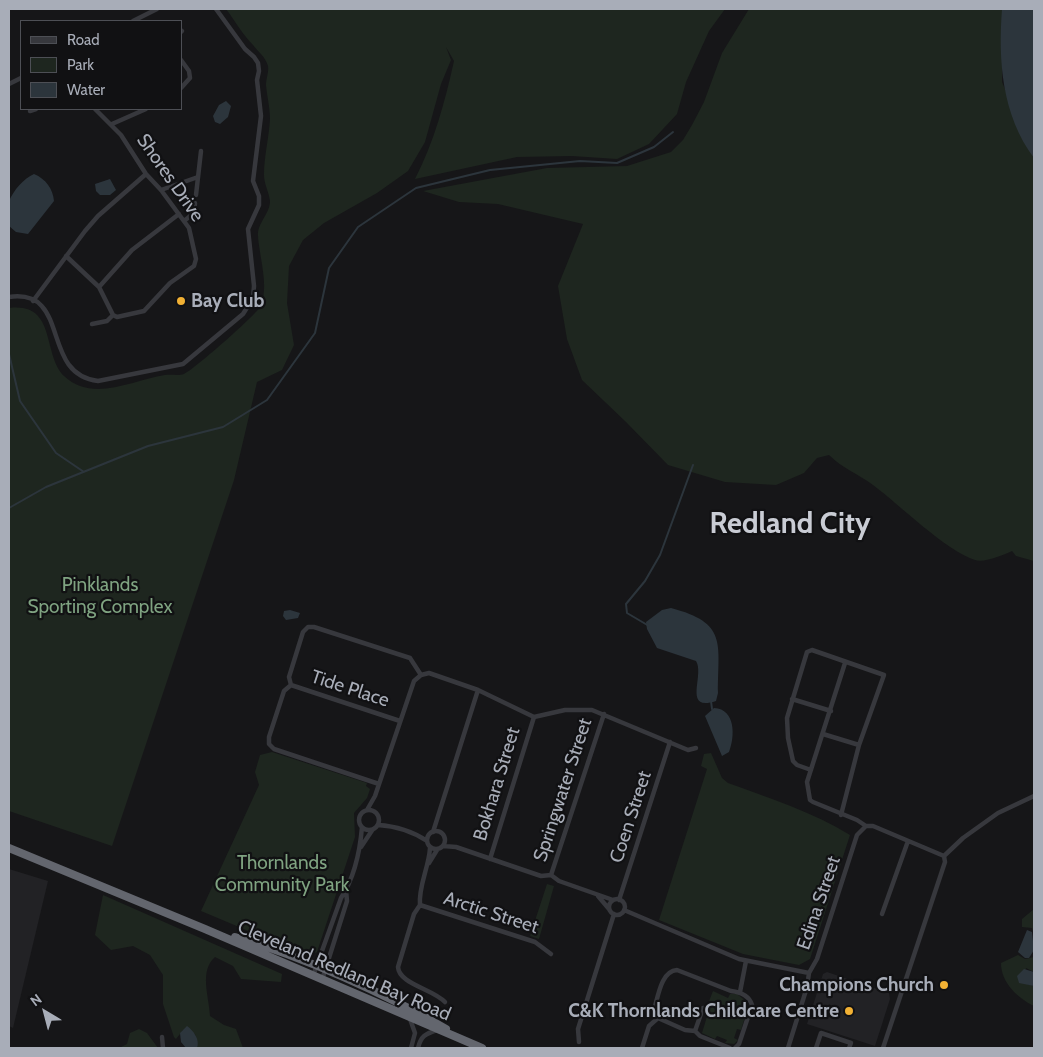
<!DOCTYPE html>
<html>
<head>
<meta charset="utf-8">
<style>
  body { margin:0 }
  #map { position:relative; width:1043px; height:1057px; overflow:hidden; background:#161618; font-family:Cabin,sans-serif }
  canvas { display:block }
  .frame { position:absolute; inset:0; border:10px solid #a8adb8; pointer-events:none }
  .legend { position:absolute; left:20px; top:20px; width:162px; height:90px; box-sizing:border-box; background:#111113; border:1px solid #4d4f55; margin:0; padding:6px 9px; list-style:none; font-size:15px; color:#a8adb8 }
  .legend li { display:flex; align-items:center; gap:10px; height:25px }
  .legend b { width:25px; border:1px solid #4d4f55 }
  .north { position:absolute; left:20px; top:987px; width:50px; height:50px; -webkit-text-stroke:4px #111113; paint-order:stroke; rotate:323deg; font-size:14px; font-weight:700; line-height:20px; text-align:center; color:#a8adb8 }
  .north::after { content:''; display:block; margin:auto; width:18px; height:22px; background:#a8adb8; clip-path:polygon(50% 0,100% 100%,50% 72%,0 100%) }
</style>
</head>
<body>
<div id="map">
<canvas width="1043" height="1057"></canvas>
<div class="frame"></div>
<ul class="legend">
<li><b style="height:6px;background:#37383d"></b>Road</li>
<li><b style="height:14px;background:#1e261f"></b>Park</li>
<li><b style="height:14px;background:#2c353c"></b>Water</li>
</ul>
<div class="north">N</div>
</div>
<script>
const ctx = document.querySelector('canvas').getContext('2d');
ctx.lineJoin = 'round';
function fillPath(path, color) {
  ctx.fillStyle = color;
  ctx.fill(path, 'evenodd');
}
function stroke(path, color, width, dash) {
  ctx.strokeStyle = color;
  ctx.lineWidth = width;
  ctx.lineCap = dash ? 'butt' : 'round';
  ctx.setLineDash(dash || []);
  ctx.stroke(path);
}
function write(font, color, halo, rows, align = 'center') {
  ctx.font = font + ' Cabin,sans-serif';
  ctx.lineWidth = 4.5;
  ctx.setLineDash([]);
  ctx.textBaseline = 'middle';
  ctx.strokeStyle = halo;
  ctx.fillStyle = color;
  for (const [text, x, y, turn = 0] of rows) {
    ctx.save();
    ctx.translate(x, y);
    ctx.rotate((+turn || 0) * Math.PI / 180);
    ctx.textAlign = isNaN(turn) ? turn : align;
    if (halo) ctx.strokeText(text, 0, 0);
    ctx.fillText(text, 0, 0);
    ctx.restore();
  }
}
fillPath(new Path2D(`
  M 9,869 L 48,881 L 13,1028 L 9,1026 Z
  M 827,972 L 889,993 L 890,999 L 875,1046 L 807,1024 L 823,974 Z`), '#222225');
fillPath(new Path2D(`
  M 226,9 L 725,9 L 709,31 L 686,82 L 677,114 L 649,144 L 617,159 L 572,156 L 517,157 L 415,179 C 434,142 445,102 454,61 L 446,47 L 451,60 L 441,84 L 425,142 L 408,171 L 377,193 L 324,223 L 303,240 L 289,266 L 287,303 L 294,345 L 282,370 L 257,382 L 234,480 L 112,846 L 9,811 L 9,308 C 57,302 42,354 64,376 C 92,403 133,380 165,375 C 171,374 178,376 184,374 C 192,371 255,316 260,307 C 270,288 259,256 258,236 C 257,223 270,214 270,201 C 269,192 264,184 264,175 C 264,156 269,138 270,119 C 270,108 267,96 266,85 C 266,79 269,72 268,66 C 265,56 259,53 253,45 C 243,35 235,21 226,9 Z
  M 749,9 L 1002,9 L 1002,82 L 1034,158 L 1034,561 L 1016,556 L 1012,551 C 1003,555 985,563 975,560 C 945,550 901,506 873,485 C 858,474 842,468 829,455 L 817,458 L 804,473 L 776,485 L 725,482 L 668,465 L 626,422 L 582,380 L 567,339 L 558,286 L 583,224 L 498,204 L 459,202 L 423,191 L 547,168 L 627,166 L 671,152 L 683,140 L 692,125 L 704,102 L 722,53 Z
  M 272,752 L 367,783 L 366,786 L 370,789 L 367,798 L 354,813 L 355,837 L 317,952 L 308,956 L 201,911 L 259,785 L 255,772 L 260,755 Z
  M 711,753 L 722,778 L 728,783 C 769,798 813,812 850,835 L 810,959 L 799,965 L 743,954 L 659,920 L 707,769 L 701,766 L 704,754 Z
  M 547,884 L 554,886 L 539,939 L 530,936 Z
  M 103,895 L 282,974 L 281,982 L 241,979 L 233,966 L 215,957 C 199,971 209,996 210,1016 L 224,1025 L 236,1029 L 243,1048 L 197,1048 L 195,1034 L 183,1030 L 176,1039 L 174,1037 L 163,1004 L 163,975 L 150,955 L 133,946 L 111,950 L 95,935 Z
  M 1034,909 L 1034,934 L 1032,928 L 1022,927 L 1022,919 Z
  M 1018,955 L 1025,959 L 1034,957 L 1034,972 L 1026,968 L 1024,983 L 1034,986 L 1034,1006 C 1018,998 1001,983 1001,963 Z
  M 713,991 L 728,998 L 730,994 L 737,994 L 747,1002 L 748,1007 L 744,1006 L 741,1015 L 745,1017 L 741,1030 L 737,1029 L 734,1038 L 738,1040 L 734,1044 L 725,1043 L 727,1040 L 717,1036 L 715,1039 L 702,1033 L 709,1010 L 706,1009 Z
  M 139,1029 L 147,1033 L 158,1048 L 93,1048 L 121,1047 L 127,1044 L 130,1033 Z`), '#1e261f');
fillPath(new Path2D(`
  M 1002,9 L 1034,9 L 1034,158 C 1002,115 998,61 1002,9 Z
  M 226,101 L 231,106 L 228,117 L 220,124 L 215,122 L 213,116 L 219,105 Z
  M 34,174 C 46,179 53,189 54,201 L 28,234 L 16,232 L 9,226 C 9,218 7,207 9,201 C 13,191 24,178 34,174 Z
  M 110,179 L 116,190 L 110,195 L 100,195 L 96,191 L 95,184 Z
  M 671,608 C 728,623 718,643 718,693 L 716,701 C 682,712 705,675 696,661 L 657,648 L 647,629 L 646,622 L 662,610 Z
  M 290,610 L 300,613 L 298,618 L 286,620 L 283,616 L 284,611 Z
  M 714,708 C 736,709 735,737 729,752 L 722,756 L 705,716 Z
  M 1027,930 L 1032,932 L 1034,950 L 1029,958 L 1025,958 L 1018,952 Z
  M 1024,969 L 1034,972 L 1034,986 L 1019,983 L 1017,976 Z
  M 187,1026 C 194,1031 200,1040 197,1048 L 186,1048 L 181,1042 L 180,1033 Z`), '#2c353c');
stroke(new Path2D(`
  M 9,354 L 20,401 L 56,453 L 84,472
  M 9,508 L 46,487 L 148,446 L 223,427 L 267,400 L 315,333 L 329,268 L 358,227 L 416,188 L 490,170 L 580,161 L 617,163 L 654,147 L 673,132
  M 649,626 L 627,613 L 626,604 L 645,581 L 660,555 L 693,465
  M 711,701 L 712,709`), '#2c353c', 2);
stroke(new Path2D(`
  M 133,21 L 157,9
  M 181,32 L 182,31
  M 181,60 L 189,71 L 190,78 L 181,88
  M 9,84 L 21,78
  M 30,111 L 36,109
  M 112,124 L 146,109
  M 161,190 L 198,177
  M 196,195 L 201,151
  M 184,221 L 194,213 L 195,203
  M 66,256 L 99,287 L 113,315 L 117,317 L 144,311 L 170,283 L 194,266 L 196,259 L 189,228 L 161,190 L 146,174 L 121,135 L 95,109
  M 99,287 L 132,250 L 179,214
  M 9,297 C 72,288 39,374 98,381 L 183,364 L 243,314 L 253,298 L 254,286 L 248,229 L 259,205 L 259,196 L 253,181 L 261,116 L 257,80 L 259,71 L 258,63 L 254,57 L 245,49 L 216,9
  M 33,301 L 85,231 L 98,216 L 146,174
  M 92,324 L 107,321 L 113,315
  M 845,663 L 807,782 L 810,800 L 813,802 L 857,820 L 866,826
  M 291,685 L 400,721
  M 792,699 L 831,711
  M 823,734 L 859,745
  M 811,770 L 797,765 L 793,761 L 788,738 L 787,718 L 807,652 L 812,650 L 884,675 L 859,745 L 841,815
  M 379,784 L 274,749 L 269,744 L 269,737 L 284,691 L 291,685 L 289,677 L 303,632 L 308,627 L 314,627 L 410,658 L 421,675
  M 367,810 L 375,796 L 414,681 L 421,675 L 429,673 L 478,690 L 534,717 L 565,710 L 592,710 L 688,750 L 696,748
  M359 820a10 10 0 1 1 20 0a10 10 0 1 1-20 0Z
  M 378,825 C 395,826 412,831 427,841
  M 866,826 L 873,826 L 944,856
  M427 840a9 9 0 1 1 18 0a9 9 0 1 1-18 0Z
  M 433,832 L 478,690
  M 443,846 L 456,847 L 541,876 L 551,875 L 559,881 L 613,900
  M 361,847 L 373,829
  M 430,848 C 429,867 418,887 420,905 L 414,914 L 398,967 C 399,984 433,989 445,1002
  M 490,859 L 534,717
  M 429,863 L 437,850
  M 551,875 L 604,714
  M 598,896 L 609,909
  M609 907a8 8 0 1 1 16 0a8 8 0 1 1-16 0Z
  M 619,900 L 670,742
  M 420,905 L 535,942 L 551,954
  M 624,910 L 739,959 L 809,973
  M 882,914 L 908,841
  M 313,976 L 341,898 C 354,878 360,851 362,827
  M 322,980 L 347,901 L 346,890
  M 740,992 L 746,961
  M 410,1019 L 415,1033 L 411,1048
  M 695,1031 L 703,1008
  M 162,1037 L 163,1048
  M 579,1042 L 578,1029 L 614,914
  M 418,1048 C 421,1036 425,1034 437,1030
  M 642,1048 L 649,1026 L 658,1018
  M 730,1048 L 700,1036 L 695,1031 L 685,1030 L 658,1018 L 654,1010 C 658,997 661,971 677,970 L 731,991 C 740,992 749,995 752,1005 L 739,1044 L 735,1048
  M 788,1048 L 807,987 L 809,973 L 817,959 L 857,835 L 866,826
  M 816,1048 L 821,1033 L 851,1043 L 849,1048
  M 883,1048 L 945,862 L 944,856 L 963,838 L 998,813 L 1034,796`), '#37383d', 4.5);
stroke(new Path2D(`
  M 9,848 L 205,929 L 482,1048
  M 235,937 C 304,957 385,993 446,1029`), '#63666e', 8);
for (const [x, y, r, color] of [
  [181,301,5,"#f2b134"],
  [944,985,5,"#f2b134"],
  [849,1011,5,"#f2b134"]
]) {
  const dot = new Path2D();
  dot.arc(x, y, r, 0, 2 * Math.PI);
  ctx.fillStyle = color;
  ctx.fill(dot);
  stroke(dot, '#111113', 2);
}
write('19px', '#a8adb8', '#111113', [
  ["Shores Drive",170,178,55],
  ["Tide Place",350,689,18],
  ["Bokhara Street",497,784,-73],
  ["Springwater Street",563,790,-72],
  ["Coen Street",631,817,-72],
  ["Edina Street",819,903,-71],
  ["Arctic Street",491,913,18],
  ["Cleveland Redland Bay Road",344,971,23]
]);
write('bold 19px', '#a8adb8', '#111113', [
  ["Bay Club",191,301,"left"],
  ["Champions Church",934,985],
  ["C&K Thornlands Childcare Centre",839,1011]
], 'right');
write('19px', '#7fa381', '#111113', [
  ["Pinklands",100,585],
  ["Sporting Complex",100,607],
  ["Thornlands",282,863],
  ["Community Park",282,885]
]);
write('bold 29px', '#c9ccd4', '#111113', [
  ["Redland City",790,524]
]);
</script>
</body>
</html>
